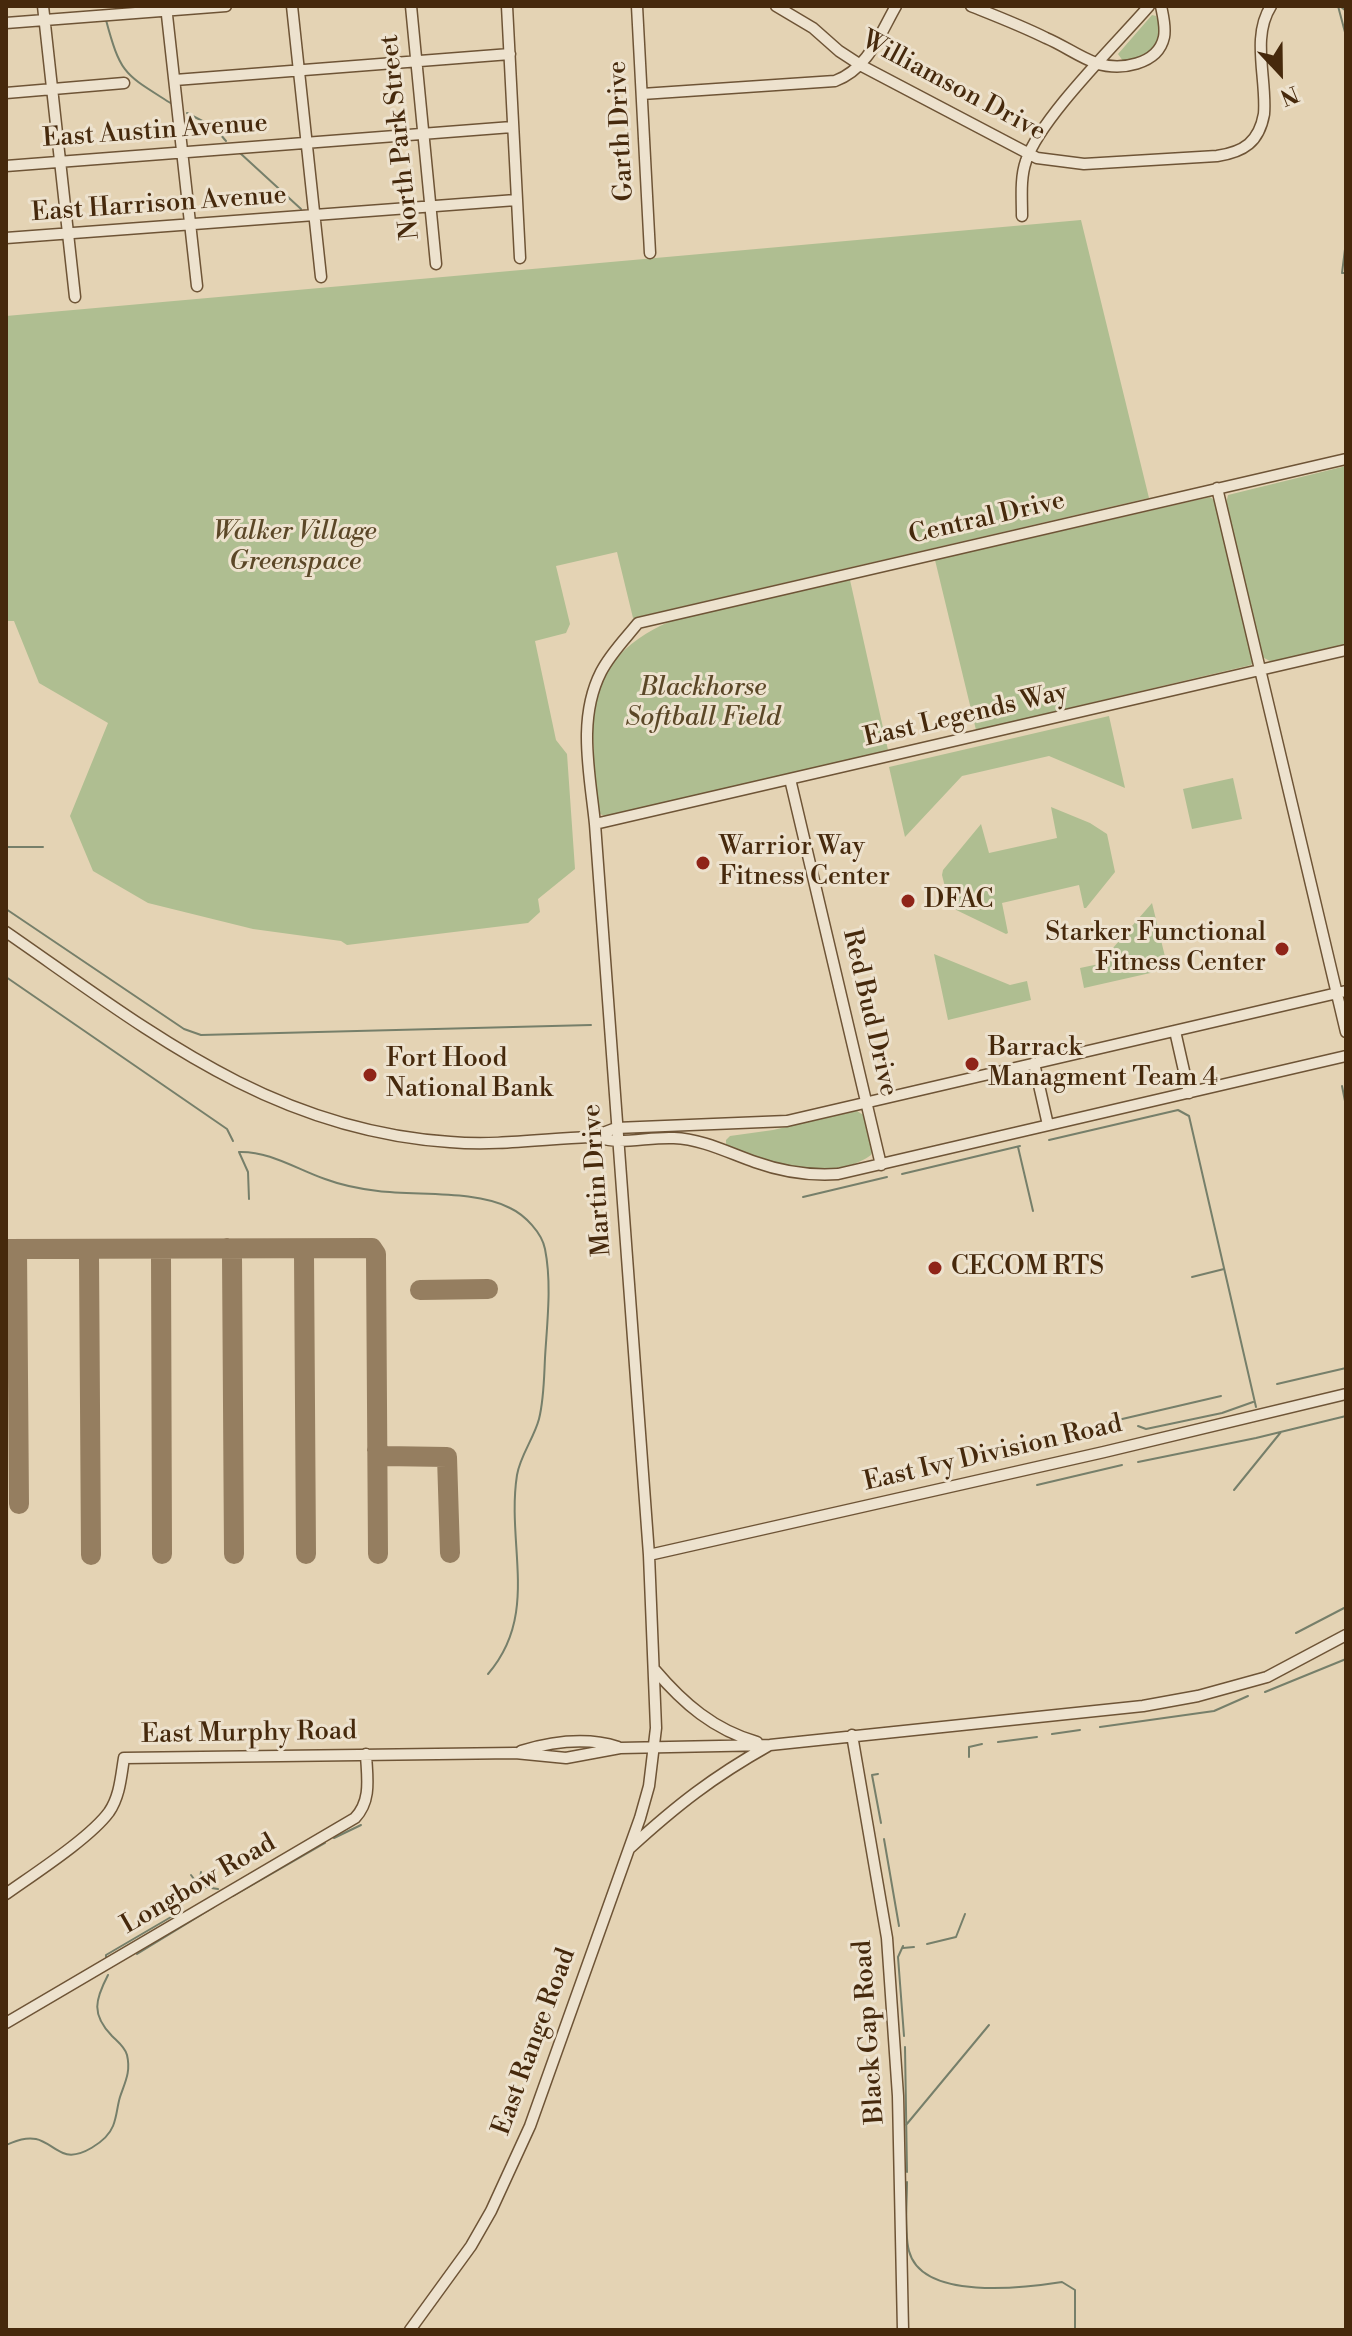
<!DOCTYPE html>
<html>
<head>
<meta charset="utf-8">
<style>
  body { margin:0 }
  #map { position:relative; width:1352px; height:2336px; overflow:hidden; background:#e4d3b4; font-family:"Libre Bodoni",serif }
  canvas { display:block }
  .frame { position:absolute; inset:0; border:8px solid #46290c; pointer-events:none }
  .north { position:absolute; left:1240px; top:32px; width:80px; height:80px; -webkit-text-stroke:6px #ede2ce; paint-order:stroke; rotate:158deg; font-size:22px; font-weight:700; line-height:32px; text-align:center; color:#46290c }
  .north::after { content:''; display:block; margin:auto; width:28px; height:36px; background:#46290c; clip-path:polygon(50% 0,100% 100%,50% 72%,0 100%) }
</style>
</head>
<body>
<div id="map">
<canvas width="1352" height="2336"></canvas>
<div class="frame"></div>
<div class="north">N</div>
</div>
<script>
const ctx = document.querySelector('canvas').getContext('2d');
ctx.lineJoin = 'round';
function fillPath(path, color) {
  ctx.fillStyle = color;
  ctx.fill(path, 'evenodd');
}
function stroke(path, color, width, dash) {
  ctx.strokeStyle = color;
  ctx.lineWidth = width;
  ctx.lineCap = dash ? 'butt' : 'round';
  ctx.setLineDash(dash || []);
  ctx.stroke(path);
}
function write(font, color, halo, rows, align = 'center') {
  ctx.font = font + ' "Libre Bodoni",serif';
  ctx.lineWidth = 6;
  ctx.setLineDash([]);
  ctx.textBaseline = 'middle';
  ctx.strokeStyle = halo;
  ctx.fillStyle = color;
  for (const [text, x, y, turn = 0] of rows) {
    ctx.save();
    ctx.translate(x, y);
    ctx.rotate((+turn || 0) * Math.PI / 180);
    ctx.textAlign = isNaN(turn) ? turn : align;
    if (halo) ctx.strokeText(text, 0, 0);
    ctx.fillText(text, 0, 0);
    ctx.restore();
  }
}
fillPath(new Path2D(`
  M 1152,15 L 1156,16 C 1167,42 1148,60 1123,61 L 1118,54 Z
  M 1081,220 L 1149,498 L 633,618 L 617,552 L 556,566 L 570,624 L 566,633 L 535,641 L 556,740 L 567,754 L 575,869 L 538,899 L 540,912 L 528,923 L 347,945 L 341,941 L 253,929 L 148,903 L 93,871 L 70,816 L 108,723 L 39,683 L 14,621 L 6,621 L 6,316 Z
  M 1346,466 L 1346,645 L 1272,662 L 1264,658 L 1262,654 L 1226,504 L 1228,495 Z
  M 1210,497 L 1218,503 L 1253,662 L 1251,665 L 976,730 L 935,560 Z
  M 850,580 L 888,750 L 607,817 L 600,814 C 594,799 594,776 594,759 C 594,745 592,730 593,716 C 595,667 634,635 676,619 Z
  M 1109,716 L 1125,788 L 1049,756 L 962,776 L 905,837 L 889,767 Z
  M 1233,778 L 1242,819 L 1192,829 L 1183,789 Z
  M 1051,807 L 1090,823 L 1107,834 L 1115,872 L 1086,908 L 1084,908 L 1079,885 L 1002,903 L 1008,933 L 1006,934 L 950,907 L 942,875 L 943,870 L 981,824 L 989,853 L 1057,838 Z
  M 1152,903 L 1168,969 L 1084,988 L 1080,968 L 1099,964 Z
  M 934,954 L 1010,985 L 1027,981 L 1031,1000 L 948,1020 Z
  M 857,1111 L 865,1116 L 873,1149 L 871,1155 C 835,1182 762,1164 726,1144 L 726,1140 L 730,1136 L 773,1130 Z`), '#afbe91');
stroke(new Path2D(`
  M 1338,6 L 1346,36
  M 1340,6 L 1346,11
  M 106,20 C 121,76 125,74 172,104
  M 187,113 L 214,127 L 226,141
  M 240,153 L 301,209
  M 1346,241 L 1342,273 L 1346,273
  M 6,847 L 43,847
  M 6,909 L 184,1029 L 201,1035 L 591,1025
  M 6,977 L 227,1129 L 233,1141
  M 1342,1086 L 1346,1106
  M 1049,1140 L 1178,1110 L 1189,1116 L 1256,1407
  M 1018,1147 L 1033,1211
  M 902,1174 L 1020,1146
  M 803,1197 L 887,1177
  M 249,1199 L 248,1172 L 239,1152 C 270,1151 296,1169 325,1179 C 341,1185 361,1189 378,1191 C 418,1196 475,1190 510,1208 C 525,1215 542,1233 545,1249 C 552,1284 547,1323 545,1358 C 544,1378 544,1399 539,1419 C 534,1438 520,1456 517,1475 C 506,1545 540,1614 488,1674
  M 1192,1277 L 1224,1269
  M 1277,1384 L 1346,1368
  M 1105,1423 L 1221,1396
  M 1138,1426 L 1146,1429 L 1222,1413 L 1253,1402
  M 1138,1462 L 1256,1438 L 1346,1416
  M 1037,1485 L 1122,1465
  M 1234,1490 L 1281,1432
  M 1296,1633 L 1346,1607
  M 1265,1692 L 1346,1659
  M 1100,1727 L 1214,1711 L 1248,1696
  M 1052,1734 L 1080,1730
  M 998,1742 L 1037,1737
  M 969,1757 L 969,1747 L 982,1744
  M 878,1774 L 872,1775 L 881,1823
  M 334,1838 L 361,1825
  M 884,1839 L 899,1926
  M 191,1875 L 199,1886 L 218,1889
  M 199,1885 L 201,1872
  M 233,1896 L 325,1843
  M 927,1944 L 956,1937 L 965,1914
  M 903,1946 L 898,1957 L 904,2036
  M 903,1948 L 914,1947
  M 137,1954 L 214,1907
  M 106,1957 L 106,1955 L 171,1917 L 176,1912
  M 905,2047 L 907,2172
  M 906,2125 L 989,2025
  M 6,2145 C 16,2141 25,2137 36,2139 C 46,2141 53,2149 63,2153 C 79,2160 107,2141 113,2126 C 117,2116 117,2107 120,2097 C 125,2082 131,2072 127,2055 C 125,2047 118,2042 112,2036 C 91,2014 95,2000 108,1975
  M 907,2182 C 907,2202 904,2233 909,2251 C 922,2301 1024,2288 1062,2282 L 1075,2290 L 1075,2330`), '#767f6a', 2);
stroke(new Path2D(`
  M 227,1248 L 232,1255 L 234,1554
  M 6,1249 L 372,1248 L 376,1254 L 378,1554
  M 17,1249 L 19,1504
  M 84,1249 L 89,1256 L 91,1555
  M 304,1254 L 306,1554
  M 161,1255 L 162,1554
  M 420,1290 L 488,1289
  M 377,1450 L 384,1456 L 447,1457 L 450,1553`), '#957e60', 20);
const minor = new Path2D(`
  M 43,6 L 75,297
  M 166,6 L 197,286
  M 292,6 L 321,277
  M 411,6 L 436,264
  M 507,6 L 520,258
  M 637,6 L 650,253
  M 776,6 L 813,28 L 839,51 L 862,66 L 1037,158 L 1084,164 L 1217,156 C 1244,152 1259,142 1264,114 C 1267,79 1251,37 1271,6
  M 971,6 C 996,16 1022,26 1046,38 C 1063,45 1079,57 1096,63 C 1120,71 1158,65 1164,37 C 1166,27 1163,16 1161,6
  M 6,23 L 226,6
  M 175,80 L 510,54
  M 6,93 L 124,83
  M 642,94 L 835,81 C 868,69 880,34 896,6
  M 6,166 L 512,127
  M 1022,216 C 1022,198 1020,178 1026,161 C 1040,118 1117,43 1149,6
  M 6,238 L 516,200
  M 1217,488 L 1346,1032
  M 790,779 L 881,1165
  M 595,824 L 1346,650
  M 6,932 C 148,1030 270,1130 450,1142 C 496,1146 543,1139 589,1137 C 599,1137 609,1141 619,1141 C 638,1141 656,1137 674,1138 C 702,1139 729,1153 755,1162 C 783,1172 809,1176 838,1174 L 1346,1056
  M 1175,1031 L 1189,1093
  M 1034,1063 L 1048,1125
  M 595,1136 L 616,1128 L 787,1121 L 1346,991
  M 649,1555 L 1104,1452 L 1346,1394
  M 655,1670 C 683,1703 714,1730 757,1742
  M 852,1735 L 887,1938 L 898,2096 L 903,2330
  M 521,1751 C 551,1742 587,1737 618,1747
  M 630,1848 C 677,1805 713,1777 768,1746
  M 6,1894 C 34,1874 90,1838 109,1812 C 120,1796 121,1776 124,1758 L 515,1753 L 566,1758 L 620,1748 L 770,1745 L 1143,1706 L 1198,1696 L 1267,1677 L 1346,1635
  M 6,2023 L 355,1818 C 372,1800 367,1777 366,1754
  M 410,2330 L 471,2246 L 491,2211 L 530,2126 L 640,1818 L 649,1786 L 656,1728 L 649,1555 L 595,824 C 590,774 577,719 601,672 C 610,654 626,638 638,623 L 1346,459`);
stroke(minor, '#6e5436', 13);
stroke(minor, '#ede2ce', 10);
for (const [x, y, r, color] of [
  [703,863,8,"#8f2418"],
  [908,901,8,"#8f2418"],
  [1282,949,8,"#8f2418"],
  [972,1064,8,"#8f2418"],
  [370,1075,8,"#8f2418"],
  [935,1268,8,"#8f2418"]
]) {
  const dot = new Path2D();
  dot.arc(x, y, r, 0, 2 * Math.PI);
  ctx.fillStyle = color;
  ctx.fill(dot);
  stroke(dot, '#ede2ce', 3);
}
write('26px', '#46290c', '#ede2ce', [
  ["Williamson Drive",953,87,28],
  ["Garth Drive",622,131,-93],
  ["East Austin Avenue",155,132,-4],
  ["North Park Street",401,137,-96],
  ["East Harrison Avenue",159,205,-4],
  ["Central Drive",987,519,-13],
  ["East Legends Way",966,716,-13],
  ["Red Bud Drive",869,1013,77],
  ["Martin Drive",598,1180,-94],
  ["East Ivy Division Road",993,1454,-13],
  ["East Murphy Road",249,1734,-1],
  ["Longbow Road",199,1885,-30],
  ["Black Gap Road",870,2032,-94],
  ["East Range Road",535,2042,-70]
]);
write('italic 26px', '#5b4727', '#ede2ce', [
  ["Walker Village",295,533],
  ["Greenspace",295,563],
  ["Blackhorse",703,689],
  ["Softball Field",703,719]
]);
write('26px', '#46290c', '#ede2ce', [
  ["Warrior Way",719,848],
  ["Fitness Center",719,878],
  ["DFAC",924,901],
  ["Starker Functional",1266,934,"right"],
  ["Fitness Center",1266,964,"right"],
  ["Barrack",988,1049],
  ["Managment Team 4",988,1079],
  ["Fort Hood",386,1060],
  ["National Bank",386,1090],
  ["CECOM RTS",951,1268]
], 'left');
</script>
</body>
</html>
